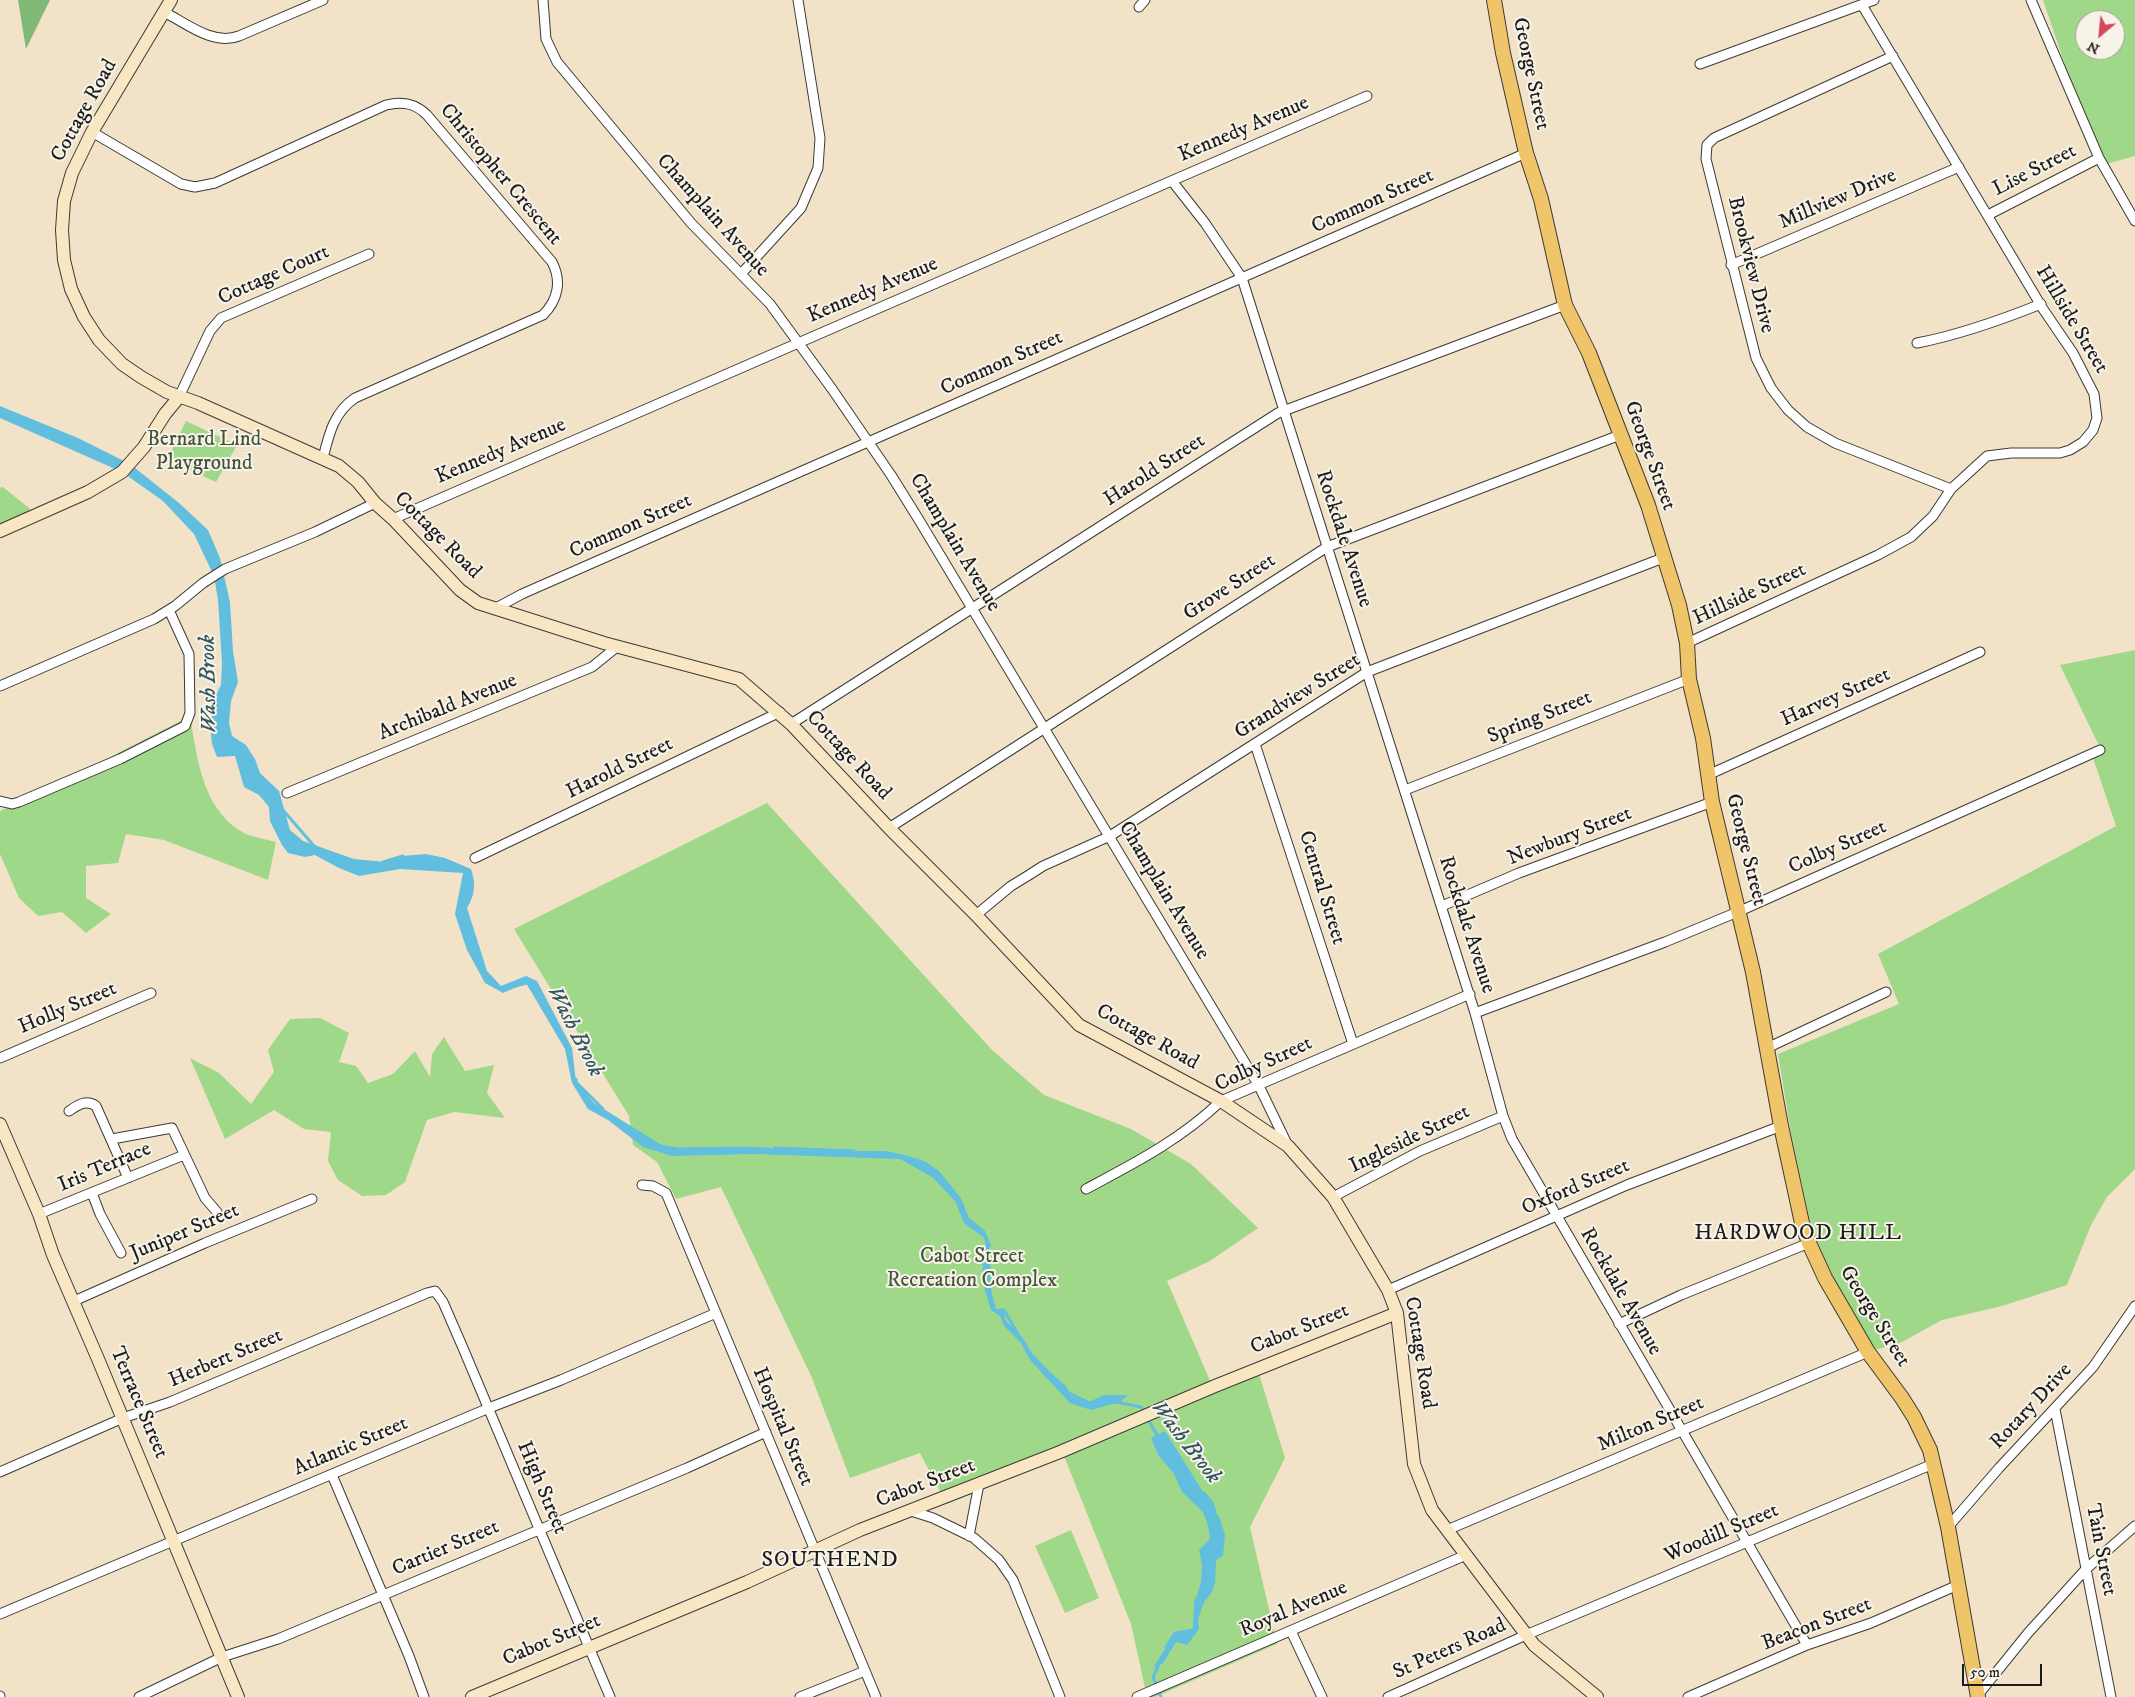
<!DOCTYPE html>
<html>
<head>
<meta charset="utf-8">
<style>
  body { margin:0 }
  #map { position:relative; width:2135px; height:1697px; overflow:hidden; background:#f2e3c8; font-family:"IM FELL DW Pica",serif }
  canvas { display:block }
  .north { position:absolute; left:2075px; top:10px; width:50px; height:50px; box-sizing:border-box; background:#f7f3e8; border:1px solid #9f9d96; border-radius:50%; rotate:208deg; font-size:14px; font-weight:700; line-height:20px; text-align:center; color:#1c1c1c }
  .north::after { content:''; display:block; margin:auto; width:18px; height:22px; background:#d1495b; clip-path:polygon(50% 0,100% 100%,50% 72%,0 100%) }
  .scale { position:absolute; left:1962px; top:1664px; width:80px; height:22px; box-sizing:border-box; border:2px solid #1c1c1c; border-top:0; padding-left:6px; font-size:15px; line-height:18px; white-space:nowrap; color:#1c1c1c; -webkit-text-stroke:4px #f7f3e8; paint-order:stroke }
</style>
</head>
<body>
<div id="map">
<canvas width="2135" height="1697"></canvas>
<div class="north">N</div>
<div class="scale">50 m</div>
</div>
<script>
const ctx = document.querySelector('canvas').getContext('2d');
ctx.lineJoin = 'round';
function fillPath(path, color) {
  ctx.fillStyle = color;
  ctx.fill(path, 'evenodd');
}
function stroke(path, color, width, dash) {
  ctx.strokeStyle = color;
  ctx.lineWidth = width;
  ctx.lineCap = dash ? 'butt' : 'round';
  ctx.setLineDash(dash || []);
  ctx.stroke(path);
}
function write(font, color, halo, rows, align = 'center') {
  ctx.font = font + ' "IM FELL DW Pica",serif';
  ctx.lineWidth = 4;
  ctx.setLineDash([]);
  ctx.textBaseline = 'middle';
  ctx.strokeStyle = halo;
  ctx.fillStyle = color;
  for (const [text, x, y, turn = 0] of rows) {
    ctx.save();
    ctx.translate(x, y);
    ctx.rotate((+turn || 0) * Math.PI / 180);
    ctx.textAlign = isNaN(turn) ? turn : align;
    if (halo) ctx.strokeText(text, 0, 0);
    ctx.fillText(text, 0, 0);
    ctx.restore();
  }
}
fillPath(new Path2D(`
  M 2043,0 L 2135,0 L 2135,156 L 2099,166 ZM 2085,20 L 2115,20 L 2115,50 L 2085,50 Z
  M 186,421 L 237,445 L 216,482 L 167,460 Z
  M 3,487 L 29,508 L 33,516 L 0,531 L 0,488 Z
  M 2135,650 L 2135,1169 L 2107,1197 L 2091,1225 L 2067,1285 L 2002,1306 L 1942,1320 L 1900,1343 L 1875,1350 L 1824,1263 L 1814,1240 L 1791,1133 L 1778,1054 L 1899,1004 L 1878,954 L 2116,826 L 2093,758 L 2103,754 L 2060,665 Z
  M 190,716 C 197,757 202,806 239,830 C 249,837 265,839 276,842 L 268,880 L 164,840 L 126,834 L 118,863 L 86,866 L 86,898 L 111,914 L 86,933 L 62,912 L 38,916 L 19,898 L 0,854 L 0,811 L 40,793 Z
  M 767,803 L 992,1050 L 1044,1095 L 1131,1129 L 1191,1164 L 1258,1228 L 1210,1261 L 1167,1281 L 1214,1390 L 1259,1374 L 1285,1458 L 1250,1527 L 1277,1644 L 1155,1697 L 1147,1697 L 1131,1624 L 1064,1456 L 947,1504 L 920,1453 L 850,1478 L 812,1378 L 721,1187 L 676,1199 L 657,1162 L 633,1145 L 629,1116 L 514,929 Z
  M 320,1018 L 349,1033 L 339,1062 L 356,1066 L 368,1083 L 393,1074 L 415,1051 L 430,1077 L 432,1054 L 444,1037 L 465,1071 L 494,1065 L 487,1093 L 505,1118 L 454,1112 L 427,1120 L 405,1182 L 386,1195 L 362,1196 L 338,1180 L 328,1161 L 331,1132 L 304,1129 L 274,1110 L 225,1139 L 190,1058 L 219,1073 L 251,1104 L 274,1072 L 268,1050 L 290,1019 Z
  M 1071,1530 L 1099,1598 L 1065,1613 L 1035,1546 Z`), '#a0d889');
fillPath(new Path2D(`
  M 18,0 L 50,0 L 26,49 Z`), '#80b875');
fillPath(new Path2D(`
  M 0,406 L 78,438 L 130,464 L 179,503 L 208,530 L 220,558 L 230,602 L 233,651 L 238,682 L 231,701 L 229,723 L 232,736 L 246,745 L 255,759 L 260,773 L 279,791 L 290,830 L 303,841 L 354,859 L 386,862 L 402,856 L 426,854 L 445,858 L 471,869 C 476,883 475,895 467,908 L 487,971 L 501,986 L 526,976 L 537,981 L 572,1048 L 576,1082 L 594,1103 L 668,1149 L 760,1147 L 809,1151 L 886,1151 L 908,1156 L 924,1161 L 939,1171 L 961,1198 L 969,1218 L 985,1231 L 991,1245 L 986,1255 L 991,1267 L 987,1275 L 996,1309 L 1004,1310 L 1005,1320 L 1023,1338 L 1032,1353 L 1049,1371 L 1067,1387 L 1071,1396 L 1087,1403 L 1104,1395 L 1128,1395 L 1120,1402 L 1091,1410 L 1070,1403 L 1030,1360 L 1021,1343 L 1004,1326 L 1000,1316 L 991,1310 L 981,1278 L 983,1267 L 979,1257 L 986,1245 L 982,1232 L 965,1222 L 957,1201 L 941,1182 L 900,1159 L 753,1154 L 672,1156 L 643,1147 L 608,1120 L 588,1109 L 572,1083 L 565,1049 L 526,983 L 503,993 L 485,983 L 467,950 L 455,914 L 463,873 L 400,869 L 359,876 L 339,868 L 315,855 L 305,857 L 288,853 L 282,845 L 270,821 L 269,807 L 259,795 L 244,787 L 235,756 L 217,757 L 212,744 L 211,735 L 213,701 L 221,685 L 222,663 L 218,600 L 214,576 L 194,534 L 163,501 L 122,472 L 0,418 Z
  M 1165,1431 L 1220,1519 L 1225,1535 L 1223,1556 L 1216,1560 L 1215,1583 L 1212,1592 L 1204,1602 L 1198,1619 L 1199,1629 L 1187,1645 L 1176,1642 L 1163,1663 L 1153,1668 L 1175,1633 L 1194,1630 L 1195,1602 L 1201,1582 L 1202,1565 L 1199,1550 L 1210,1539 L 1208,1525 L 1203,1512 L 1182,1492 L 1174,1474 L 1158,1455 L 1151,1438 Z`), '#61bedf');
stroke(new Path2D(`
  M 283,810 L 315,847
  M 383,862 L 403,856
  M 516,986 L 529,982
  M 576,1079 L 576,1082 L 603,1109
  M 660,1146 L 677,1149 L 749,1148
  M 775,1148 L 854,1151
  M 936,1179 L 957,1201 L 965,1222 L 986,1237
  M 988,1270 L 990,1293
  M 1000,1310 L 1004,1310 L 1018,1334
  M 1069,1393 L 1090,1403
  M 1116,1402 L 1141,1407 L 1144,1412
  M 1147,1418 L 1159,1438
  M 1204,1493 L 1212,1503 L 1215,1511
  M 1166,1647 L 1175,1633 L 1194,1630 L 1196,1600
  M 1159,1664 L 1153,1677 L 1161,1697`), '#61bedf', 3);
const street = new Path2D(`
  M 543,0 L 546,39 L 557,62 L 691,223 L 770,304 L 832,389 L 891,475 L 919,520 L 1259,1086 L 1288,1146
  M 2031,0 L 2099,158 L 2135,221
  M 1139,7 L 1145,0
  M 164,12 C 186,23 213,46 239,36 L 323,0
  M 1893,56 L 1714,138 L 1707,145 L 1706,159 L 1756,358 L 1771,388 L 1788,410 L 1807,427 L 1835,443 L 1951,489
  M 1700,64 L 1874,0
  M 92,132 L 181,184 L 195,187 L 215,183 L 386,105 C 402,101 415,103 427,115 L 552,262 C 562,281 558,300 543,315 L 355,398 C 334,412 329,434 323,458
  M 1172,181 L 1205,223 L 1242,278 L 1475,1013 L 1503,1116 L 1512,1139 L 1807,1645
  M 1988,215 L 2099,158
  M 1731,265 L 1959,167
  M 741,274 L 801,208 L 818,168 L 820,138 L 798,0
  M 1917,343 C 1959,335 2001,320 2041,304
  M 179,397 L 210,331 L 221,318 L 369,254
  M 393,519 L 1367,96
  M 494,609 L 522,594 L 1526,153
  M 1687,643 L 1878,555 L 1911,537 L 1933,516 L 1951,489 L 1987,456 L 2011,453 L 2060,453 L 2070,450 L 2083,442 L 2093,430 L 2097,418 L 2094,394 L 2073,353 L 2043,309 L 1862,5
  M 0,686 L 154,619 L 175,606 L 203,583 L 225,569 L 315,532 L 375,503
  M 791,724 L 1278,413 L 1565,305
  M 1255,744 L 1353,1044
  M 1708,775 L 1980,652
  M 1405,790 L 1689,679
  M 287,793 L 592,667 L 618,646
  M 0,801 L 12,804 L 19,802 L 120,759 L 185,726 L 190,713 L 189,654 L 169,610
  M 889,828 L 1327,547 L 1620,435
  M 475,858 L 780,712
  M 1442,906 L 1519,873 L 1712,802
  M 976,915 L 1011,886 L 1029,875 L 1043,866 L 1110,836 L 1367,672 L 1663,558
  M 1475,1013 L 1665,942 L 1740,911 L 2100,750
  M 1767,1048 L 1886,992
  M 0,1058 L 151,993
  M 69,1111 C 78,1105 86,1099 96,1106 L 128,1178
  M 112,1139 L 172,1128 L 205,1198 L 217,1212
  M 642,1185 L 653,1186 L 666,1193 L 876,1697
  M 1086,1189 C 1135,1163 1180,1140 1221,1101 L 1470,994
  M 92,1193 L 100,1214 L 121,1253
  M 1333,1197 L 1420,1151 L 1503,1116
  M 39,1214 L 184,1155
  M 1388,1290 L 1627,1185 L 1781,1126
  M 74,1301 L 205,1243 L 312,1199
  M 1619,1324 L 1681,1295 L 1809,1243
  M 2055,1409 L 2111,1697
  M 0,1472 L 123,1418 L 170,1402 L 427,1293 L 435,1291 L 443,1302 L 463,1348 L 610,1697
  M 332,1475 L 409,1656 L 424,1697
  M 911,1511 L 933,1518 L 974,1538 L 999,1560 L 1013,1580 L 1060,1697
  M 1948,1527 L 1999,1468 L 2093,1367 L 2135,1306
  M 1447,1530 L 1868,1352
  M 969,1536 L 979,1484
  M 0,1614 L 489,1408 L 561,1380 L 716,1313
  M 1291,1631 L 1322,1697
  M 1978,1695 L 2028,1633 L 2086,1569 L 2135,1526
  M 0,1696 L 0,1697
  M 139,1697 L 222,1657 L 278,1639 L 687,1468 L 766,1432
  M 800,1697 L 865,1671
  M 1137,1697 L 1466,1555
  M 1388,1697 L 1526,1635 L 1933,1464
  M 1688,1697 L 1807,1645 L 1871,1623 L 1958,1585`);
const secondary = new Path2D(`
  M 171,0 L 92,132 L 72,173 L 64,201 L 62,230 L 64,260 L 71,289 L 84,317 L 99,340 L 122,364 L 141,377 L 167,392 L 198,403 L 339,466 L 358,482 L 375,503 L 393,519 L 460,590 L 478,603 L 604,643 L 739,679 L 791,724 L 889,828 L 976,915 L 1079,1025 L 1221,1101 L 1288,1146 L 1333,1197 L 1388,1290 L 1397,1313 L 1414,1464 L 1432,1510 L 1534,1645 L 1597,1697
  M 0,531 L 88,492 L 122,472 L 144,447 L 165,414 L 179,397
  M 0,1124 L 39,1214 L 53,1255 L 98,1359 L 238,1697
  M 472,1697 L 747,1582 L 860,1530 L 1060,1452 L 1215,1386 L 1397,1313`);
const primary = new Path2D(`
  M 1494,0 L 1503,53 L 1526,153 L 1541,199 L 1565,305 L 1589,353 L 1648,505 L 1679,605 L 1687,643 L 1689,679 L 1703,738 L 1712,802 L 1753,972 L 1781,1126 L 1802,1223 L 1809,1243 L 1825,1278 L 1868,1352 L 1902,1398 L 1914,1417 L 1930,1450 L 1948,1527 L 1978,1697`);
stroke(street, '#3c3a36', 11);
stroke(secondary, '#3c3a36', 14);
stroke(primary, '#3c3a36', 16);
stroke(street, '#fff', 9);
stroke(secondary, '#f9e7c3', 12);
stroke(primary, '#f0c469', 14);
write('21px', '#1c1c1c', '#f7f3e8', [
  ["George Street",1530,74,78],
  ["Cottage Road",85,111,-61],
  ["Kennedy Avenue",1244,130,-23],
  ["Lise Street",2035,171,-27],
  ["Christopher Crescent",500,175,50],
  ["Millview Drive",1838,200,-23],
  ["Common Street",1373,202,-24],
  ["Champlain Avenue",712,216,48],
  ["Brookview Drive",1750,265,76],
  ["Cottage Court",274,276,-24],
  ["Kennedy Avenue",873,291,-23],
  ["Hillside Street",2071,320,59],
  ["Common Street",1002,364,-24],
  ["Kennedy Avenue",501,452,-23],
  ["George Street",1649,456,70],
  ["Harold Street",1155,471,-33],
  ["Common Street",631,527,-24],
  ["Cottage Road",437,536,45],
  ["Rockdale Avenue",1343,539,72],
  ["Champlain Avenue",954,543,59],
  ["Grove Street",1230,588,-33],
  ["Hillside Street",1750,595,-25],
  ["Grandview Street",1298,697,-32],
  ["Harvey Street",1836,698,-24],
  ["Archibald Avenue",448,708,-22],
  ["Spring Street",1540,718,-22],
  ["Cottage Road",848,756,47],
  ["Harold Street",620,769,-26],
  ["Newbury Street",1570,837,-21],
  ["Colby Street",1838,848,-24],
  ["George Street",1745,850,76],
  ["Central Street",1321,888,73],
  ["Champlain Avenue",1163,891,59],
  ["Rockdale Avenue",1466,925,72],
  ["Holly Street",68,1009,-23],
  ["Cottage Road",1147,1038,29],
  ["Colby Street",1264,1065,-25],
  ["Ingleside Street",1410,1140,-26],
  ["Iris Terrace",105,1168,-23],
  ["Oxford Street",1576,1188,-23],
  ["Juniper Street",185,1233,-23],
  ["Rockdale Avenue",1620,1292,60],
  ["George Street",1874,1317,58],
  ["Cabot Street",1300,1330,-22],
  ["Cottage Road",1419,1353,81],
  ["Herbert Street",226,1359,-23],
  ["Terrace Street",138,1403,67],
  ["Rotary Drive",2032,1407,-47],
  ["Milton Street",1651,1425,-23],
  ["Hospital Street",782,1427,67],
  ["Atlantic Street",351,1447,-23],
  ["Cabot Street",926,1484,-21],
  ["High Street",541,1488,67],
  ["Woodill Street",1722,1534,-23],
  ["Cartier Street",446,1549,-23],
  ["Tain Street",2100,1550,79],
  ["Royal Avenue",1294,1610,-23],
  ["Beacon Street",1817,1625,-21],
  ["Cabot Street",552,1641,-23],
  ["St Peters Road",1450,1650,-24]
]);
write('21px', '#44543d', '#f7f3e8', [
  ["Bernard Lind",204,441],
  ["Playground",204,465],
  ["Cabot Street",972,1258],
  ["Recreation Complex",972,1282]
]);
write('italic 22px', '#345560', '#f7f3e8', [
  ["Wash Brook",210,684,-91],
  ["Wash Brook",574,1032,63],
  ["Wash Brook",1185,1443,52]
]);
ctx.letterSpacing = '1px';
write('22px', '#1c1c1c', '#f7f3e8', [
  ["HARDWOOD HILL",1798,1234],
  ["SOUTHEND",830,1561]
]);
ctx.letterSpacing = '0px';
</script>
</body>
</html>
